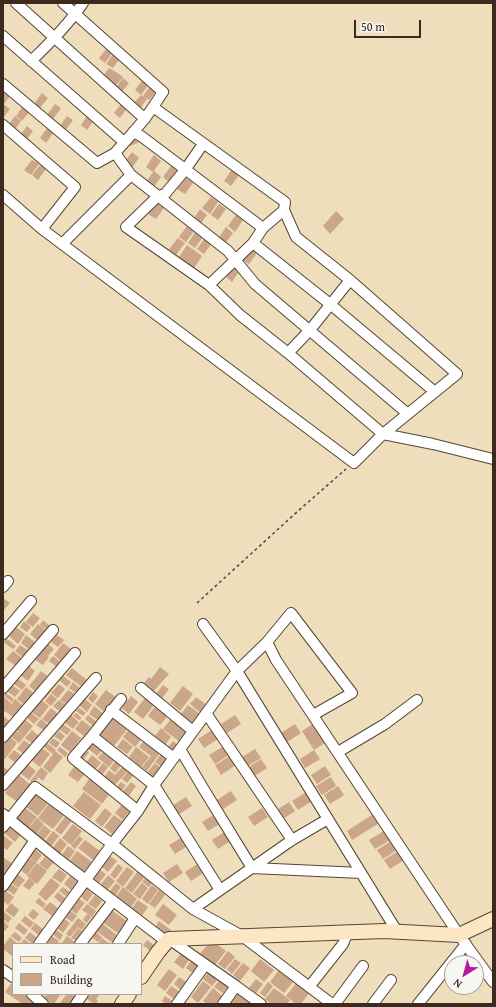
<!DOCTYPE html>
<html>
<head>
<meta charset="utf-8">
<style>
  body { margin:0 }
  #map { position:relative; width:496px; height:1007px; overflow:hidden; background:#efdebc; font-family:"Gentium Book Plus",serif }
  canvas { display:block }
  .frame { position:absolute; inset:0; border:4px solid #3b2a1e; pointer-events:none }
  .legend { position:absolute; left:12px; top:943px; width:130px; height:52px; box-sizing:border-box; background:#f6f6f2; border:1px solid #aba49d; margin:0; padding:5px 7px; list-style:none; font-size:12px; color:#3b2a1e }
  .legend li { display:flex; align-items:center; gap:8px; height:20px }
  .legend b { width:20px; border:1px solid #aba49d }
  .north { position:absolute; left:444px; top:955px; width:40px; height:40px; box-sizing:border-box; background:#f6f6f2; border:1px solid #aba49d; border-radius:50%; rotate:217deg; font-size:11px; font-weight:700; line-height:16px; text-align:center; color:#3b2a1e }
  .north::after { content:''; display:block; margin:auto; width:14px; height:18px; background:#b5179e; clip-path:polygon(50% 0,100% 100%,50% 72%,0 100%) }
  .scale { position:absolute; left:354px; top:20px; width:67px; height:18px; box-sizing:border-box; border:2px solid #3b2a1e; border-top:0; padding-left:5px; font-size:12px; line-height:14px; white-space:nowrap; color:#3b2a1e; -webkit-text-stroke:3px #f6f6f2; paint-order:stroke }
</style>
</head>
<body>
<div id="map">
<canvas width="496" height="1007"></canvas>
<div class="frame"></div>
<ul class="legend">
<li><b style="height:5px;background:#fce6c4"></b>Road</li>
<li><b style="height:11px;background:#cba688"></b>Building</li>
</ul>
<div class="north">N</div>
<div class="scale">50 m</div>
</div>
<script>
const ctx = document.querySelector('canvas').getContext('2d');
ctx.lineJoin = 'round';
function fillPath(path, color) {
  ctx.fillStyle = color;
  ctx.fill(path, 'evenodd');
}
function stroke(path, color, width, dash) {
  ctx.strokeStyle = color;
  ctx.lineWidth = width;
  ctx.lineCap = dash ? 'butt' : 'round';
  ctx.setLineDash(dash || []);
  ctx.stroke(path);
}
fillPath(new Path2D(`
  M 107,48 L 113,52 L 105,63 L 99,58 Z
  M 114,53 L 121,57 L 113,68 L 106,64 Z
  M 109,68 L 116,72 L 108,83 L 101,79 Z
  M 116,72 L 123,77 L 114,88 L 108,83 Z
  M 123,78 L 129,83 L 121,93 L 115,89 Z
  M 143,79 L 149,84 L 141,95 L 135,90 Z
  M 151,85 L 157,90 L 149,100 L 143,96 Z
  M 6,88 L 12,93 L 4,104 L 3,103 L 3,93 Z
  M 42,93 L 48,98 L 40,108 L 34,104 Z
  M 141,95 L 147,99 L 139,110 L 132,105 Z
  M 122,103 L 128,107 L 120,118 L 114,113 Z
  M 3,104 L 10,109 L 3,118 Z
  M 55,104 L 61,108 L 53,119 L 47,115 Z
  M 24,105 L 31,110 L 22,121 L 16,116 Z
  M 89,114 L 95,119 L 87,130 L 81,125 Z
  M 15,116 L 21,121 L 13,132 L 7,127 Z
  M 67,116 L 73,120 L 65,131 L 59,127 Z
  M 27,126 L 33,131 L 25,142 L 19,137 Z
  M 48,127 L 54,132 L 46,143 L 40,138 Z
  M 133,136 L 140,142 L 125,148 Z
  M 132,152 L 139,158 L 131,169 L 123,164 Z
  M 154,155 L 161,161 L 153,172 L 146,167 Z
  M 32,160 L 39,164 L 31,175 L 24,170 Z
  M 40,165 L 46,169 L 38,180 L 32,175 Z
  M 171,166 L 178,171 L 170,183 L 163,177 Z
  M 232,169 L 239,175 L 231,186 L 224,181 Z
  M 154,171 L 161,177 L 153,188 L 145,183 Z
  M 186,178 L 193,183 L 185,194 L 177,189 Z
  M 211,197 L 218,202 L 210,214 L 202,208 Z
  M 157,203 L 164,208 L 156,219 L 148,214 Z
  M 219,204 L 226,209 L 218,220 L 211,215 Z
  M 200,209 L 207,215 L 199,226 L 192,221 Z
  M 336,211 L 344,219 L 330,234 L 323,226 Z
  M 236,215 L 243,220 L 235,232 L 228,226 Z
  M 187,226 L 194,231 L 186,242 L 179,237 Z
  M 226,227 L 233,233 L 225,244 L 218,239 Z
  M 196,231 L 203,237 L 195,248 L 188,243 Z
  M 178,238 L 185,243 L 176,255 L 169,249 Z
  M 205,238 L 212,243 L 204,254 L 197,249 Z
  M 187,245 L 202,256 L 194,268 L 179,257 Z
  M 250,247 L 257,253 L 249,264 L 241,259 Z
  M 233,265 L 240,270 L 232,282 L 225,276 Z
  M 3,598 L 10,603 L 4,610 L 3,609 Z
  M 33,613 L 40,618 L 33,627 L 26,622 Z
  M 43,620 L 50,626 L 47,630 L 40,625 Z
  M 24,621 L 31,627 L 27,632 L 20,627 Z
  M 38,624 L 46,630 L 37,640 L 30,634 Z
  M 16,627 L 25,634 L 18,644 L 9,636 Z
  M 26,635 L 37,644 L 31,651 L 21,643 Z
  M 57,635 L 64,640 L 58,647 L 51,642 Z
  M 6,638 L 16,646 L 13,649 L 3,642 Z
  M 47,643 L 54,649 L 48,656 L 41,651 Z
  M 63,643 L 72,650 L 62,662 L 54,655 Z
  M 20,645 L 29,651 L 24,658 L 15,651 Z
  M 13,651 L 22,658 L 16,666 L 6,659 Z
  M 41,651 L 49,657 L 43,665 L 34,659 Z
  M 53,656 L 62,663 L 58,668 L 49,661 Z
  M 28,665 L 35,671 L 28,681 L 20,675 Z
  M 160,667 L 169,674 L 153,692 L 143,684 L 149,677 L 151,679 Z
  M 72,668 L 87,680 L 82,687 L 66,675 Z
  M 41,671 L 49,677 L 37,693 L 29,686 Z
  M 62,675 L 71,682 L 67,687 L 59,680 Z
  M 17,678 L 26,685 L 22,690 L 13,683 Z
  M 54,681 L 57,683 L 45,699 L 41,697 Z
  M 73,682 L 80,688 L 76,693 L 69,688 Z
  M 59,684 L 65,689 L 58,698 L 51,693 Z
  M 12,685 L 20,691 L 15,697 L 7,691 Z
  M 163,685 L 169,689 L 161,700 L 155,695 Z
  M 183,686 L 193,694 L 180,711 L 170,703 Z
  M 26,687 L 35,694 L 26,706 L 17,699 Z
  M 68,690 L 75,694 L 67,705 L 60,700 Z
  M 106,690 L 118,699 L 107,714 L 95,704 Z
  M 5,692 L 14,699 L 12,702 L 3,695 Z
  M 93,692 L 98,696 L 93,703 L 88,699 Z
  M 51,694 L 57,699 L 51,706 L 45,701 Z
  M 3,696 L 11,703 L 11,705 L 15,699 L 25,707 L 14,718 L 5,711 L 3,713 Z
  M 131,696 L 138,702 L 129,714 L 122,708 Z
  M 83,697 L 92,705 L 87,712 L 78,704 Z
  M 196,697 L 208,706 L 202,714 L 190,704 Z
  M 145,698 L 154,705 L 143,719 L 134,712 Z
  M 40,699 L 49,706 L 40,718 L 30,711 Z
  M 59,700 L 67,706 L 62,713 L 53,706 Z
  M 156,705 L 169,715 L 160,725 L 148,716 Z
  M 188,705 L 200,714 L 193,725 L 180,715 Z
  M 94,706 L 104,714 L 99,721 L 89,714 Z
  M 51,708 L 59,715 L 51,725 L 42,719 Z
  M 79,708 L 86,713 L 83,716 L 76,711 Z
  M 30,712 L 39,719 L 34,724 L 26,717 Z
  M 76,713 L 82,718 L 79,720 L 73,716 Z
  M 69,714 L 79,722 L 73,729 L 63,721 Z
  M 88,715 L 98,723 L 94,727 L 85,719 Z
  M 235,715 L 241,724 L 227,733 L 221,724 Z
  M 3,716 L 11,722 L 5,730 L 3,728 Z
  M 115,716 L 129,727 L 114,746 L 100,735 Z
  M 173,716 L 190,729 L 180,742 L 163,729 Z
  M 24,719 L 33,726 L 24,737 L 16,730 Z
  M 41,719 L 49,726 L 45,731 L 36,725 Z
  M 82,720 L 91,727 L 84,736 L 75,729 Z
  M 316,722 L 328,741 L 314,750 L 302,731 Z
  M 63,724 L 71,730 L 67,735 L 59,729 Z
  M 295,724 L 301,733 L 287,742 L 281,733 Z
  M 131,727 L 143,737 L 135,747 L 123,737 Z
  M 161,728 L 171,737 L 165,745 L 154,737 Z
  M 15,730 L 24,737 L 19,743 L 10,736 Z
  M 32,730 L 41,738 L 35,746 L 25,738 Z
  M 212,730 L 218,739 L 204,748 L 198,739 Z
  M 59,731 L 65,736 L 61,741 L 54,736 Z
  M 72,731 L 81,738 L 70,752 L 61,745 Z
  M 10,737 L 17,743 L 5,759 L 3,758 L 3,744 L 4,743 L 5,743 Z
  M 53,738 L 60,743 L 56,748 L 49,743 Z
  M 146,738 L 162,750 L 147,771 L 142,767 L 151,756 L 139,747 Z
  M 92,739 L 104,748 L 97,756 L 86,747 Z
  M 123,739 L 133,747 L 127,754 L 117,747 Z
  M 24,740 L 33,747 L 26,756 L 17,749 Z
  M 173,741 L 179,746 L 174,752 L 168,747 Z
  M 47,743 L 56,750 L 55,751 L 63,757 L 50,773 L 43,767 L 53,754 L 44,747 Z
  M 224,746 L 229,755 L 215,764 L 209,755 Z
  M 41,747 L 50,754 L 40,767 L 31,760 Z
  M 60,747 L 68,753 L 65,757 L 57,750 Z
  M 136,747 L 149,757 L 141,767 L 129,757 Z
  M 84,748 L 89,753 L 82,761 L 77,757 Z
  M 105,749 L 116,758 L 109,767 L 98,758 Z
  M 255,749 L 261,758 L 246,767 L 240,758 Z
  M 14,750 L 23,757 L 17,764 L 8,757 Z
  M 314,750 L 320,759 L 305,768 L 300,759 Z
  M 163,751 L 171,757 L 163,768 L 155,762 Z
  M 92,755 L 101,763 L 94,771 L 85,764 Z
  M 230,756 L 236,765 L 221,775 L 215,765 Z
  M 117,759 L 123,763 L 115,773 L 110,768 Z
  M 261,759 L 267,768 L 253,777 L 247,768 Z
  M 103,763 L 108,767 L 101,777 L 96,772 Z
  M 155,763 L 161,768 L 154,778 L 147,773 Z
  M 27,764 L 36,771 L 29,780 L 20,773 Z
  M 76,764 L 86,772 L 78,782 L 68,775 Z
  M 124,765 L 129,769 L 121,779 L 120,779 L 113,787 L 103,779 L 109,770 L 115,775 Z
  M 3,766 L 9,771 L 3,779 Z
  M 325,766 L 331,775 L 317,784 L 311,775 Z
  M 41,767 L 48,773 L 43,781 L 35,775 Z
  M 130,769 L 135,773 L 127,783 L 122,779 Z
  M 19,775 L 33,787 L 20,804 L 5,793 Z
  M 35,775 L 38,778 L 33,784 L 30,781 Z
  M 91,776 L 111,792 L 102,804 L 82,789 Z
  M 331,777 L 336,786 L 322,795 L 316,786 Z
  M 121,782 L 126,785 L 121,792 L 116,788 Z
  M 131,782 L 136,786 L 127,798 L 121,794 Z
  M 338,786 L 344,795 L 330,804 L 324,795 Z
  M 231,791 L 237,800 L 223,809 L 217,800 Z
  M 36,792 L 49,802 L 38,816 L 25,806 Z
  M 84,792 L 101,805 L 90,819 L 73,806 Z
  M 306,792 L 312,801 L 298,810 L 292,801 Z
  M 186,797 L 192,806 L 178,815 L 172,806 Z
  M 50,802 L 65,814 L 53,829 L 38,818 Z
  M 289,802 L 295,811 L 280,821 L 275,811 Z
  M 123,803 L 131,809 L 123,820 L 115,813 Z
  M 25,808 L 37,817 L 26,830 L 15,821 Z
  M 105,808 L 112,814 L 102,827 L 95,821 Z
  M 262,808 L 268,817 L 254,826 L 248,817 Z
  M 68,813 L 74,818 L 61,835 L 55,830 Z
  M 217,813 L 223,822 L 208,831 L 202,822 Z
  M 375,813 L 381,822 L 352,840 L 347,831 Z
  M 114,815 L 122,821 L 112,834 L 104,827 Z
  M 37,818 L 44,824 L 35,836 L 27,830 Z
  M 73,824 L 82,831 L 71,845 L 62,838 Z
  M 10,825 L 21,834 L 15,842 L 4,833 Z
  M 44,825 L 51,831 L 43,841 L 36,836 Z
  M 53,831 L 59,836 L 49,849 L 43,844 Z
  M 226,831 L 232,840 L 218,849 L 212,840 Z
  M 384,831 L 390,840 L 375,849 L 369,840 Z
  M 3,835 L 13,843 L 7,850 L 3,847 Z
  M 79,836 L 83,839 L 75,849 L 71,846 Z
  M 184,836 L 189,845 L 175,854 L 169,845 Z
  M 60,838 L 67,844 L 59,855 L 52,849 Z
  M 85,840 L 100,851 L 93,860 L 78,848 Z
  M 391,841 L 397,850 L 383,859 L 377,850 Z
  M 68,846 L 75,851 L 68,861 L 61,856 Z
  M 33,848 L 42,855 L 36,863 L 27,856 Z
  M 77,851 L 92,862 L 82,874 L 68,863 Z
  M 398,851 L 404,860 L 390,869 L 384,860 Z
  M 110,856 L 117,861 L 108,872 L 102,867 Z
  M 3,857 L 13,864 L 3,876 Z
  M 27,857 L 36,863 L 27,875 L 18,868 Z
  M 45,857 L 53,863 L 47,870 L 39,864 Z
  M 37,863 L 47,871 L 37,884 L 27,876 Z
  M 199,863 L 205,872 L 191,881 L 185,872 Z
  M 118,864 L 123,868 L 115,879 L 110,875 Z
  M 177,864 L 183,873 L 169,882 L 163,873 Z
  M 127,867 L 134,872 L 123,887 L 116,881 Z
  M 59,869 L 67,875 L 61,883 L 52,877 Z
  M 100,870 L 106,874 L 97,886 L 92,881 Z
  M 138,871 L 145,876 L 132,893 L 125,888 Z
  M 16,873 L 25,880 L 18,888 L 9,881 Z
  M 148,874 L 155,879 L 149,887 L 142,882 Z
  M 108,875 L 115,881 L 106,892 L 99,887 Z
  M 70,876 L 78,882 L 71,890 L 64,884 Z
  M 29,878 L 35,883 L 29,890 L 23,886 Z
  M 51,878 L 60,885 L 52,895 L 51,895 L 46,901 L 38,894 Z
  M 10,883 L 18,889 L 14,895 L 6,889 Z
  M 116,883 L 121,887 L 115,896 L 109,892 Z
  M 142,883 L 148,888 L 140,899 L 133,894 Z
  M 152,885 L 158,890 L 148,904 L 142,899 Z
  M 63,887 L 70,892 L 66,896 L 59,891 Z
  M 123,887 L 137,899 L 129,910 L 114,899 Z
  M 86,888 L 93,894 L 87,902 L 80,896 Z
  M 4,890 L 14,897 L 8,905 L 3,901 L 3,891 Z
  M 159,890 L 165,895 L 155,908 L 149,904 Z
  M 58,892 L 66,899 L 62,904 L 54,897 Z
  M 95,895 L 102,901 L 96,909 L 88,904 Z
  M 39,898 L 46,904 L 43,908 L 35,902 Z
  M 78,898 L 85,903 L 81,908 L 74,902 Z
  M 138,900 L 148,907 L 139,920 L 129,912 Z
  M 50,902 L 59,909 L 53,917 L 43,909 Z
  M 11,903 L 19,910 L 14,917 L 5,911 Z
  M 74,903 L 81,908 L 76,914 L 70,909 Z
  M 87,904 L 96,911 L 92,917 L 82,910 Z
  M 163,904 L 177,915 L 169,925 L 155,915 Z
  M 67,908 L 77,916 L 72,922 L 62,915 Z
  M 33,909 L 39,914 L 34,920 L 28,915 Z
  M 110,909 L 128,922 L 119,934 L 101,921 Z
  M 4,912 L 12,918 L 8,923 L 3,919 L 3,913 Z
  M 87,914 L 91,917 L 87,923 L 83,920 Z
  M 25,916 L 34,923 L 30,928 L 21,921 Z
  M 63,918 L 70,923 L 63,933 L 56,927 Z
  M 78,918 L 86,924 L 82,930 L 78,927 L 70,937 L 66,934 Z
  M 3,921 L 9,926 L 5,931 L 3,930 Z
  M 159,921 L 171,930 L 165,938 L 153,930 Z
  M 100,922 L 118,936 L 113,943 L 95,930 Z
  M 19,923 L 28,930 L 24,935 L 15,928 Z
  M 35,923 L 44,930 L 40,936 L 31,929 Z
  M 78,928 L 82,931 L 75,940 L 71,938 Z
  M 55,929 L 63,935 L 60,940 L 52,934 Z
  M 94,931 L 102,937 L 98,942 L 90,936 Z
  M 15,932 L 22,938 L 19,942 L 11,936 Z
  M 30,932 L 37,938 L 33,944 L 25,938 Z
  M 50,935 L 59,941 L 57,944 L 50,944 L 46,941 Z
  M 67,936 L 75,942 L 73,944 L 63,944 L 62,943 Z
  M 10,937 L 18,944 L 13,944 L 13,954 L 12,956 L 3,949 L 3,946 Z
  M 102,938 L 110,944 L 97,944 Z
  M 24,939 L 31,944 L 22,944 L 21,943 Z
  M 147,940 L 155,946 L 151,952 L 143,945 Z
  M 211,940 L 226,951 L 215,965 L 200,954 Z
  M 183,951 L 191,957 L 183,969 L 174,962 Z
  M 228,951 L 235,957 L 225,969 L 218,964 Z
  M 193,958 L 202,965 L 195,975 L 186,968 Z
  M 235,959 L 241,963 L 232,974 L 227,969 Z
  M 260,959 L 274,970 L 264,982 L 251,971 Z
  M 243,963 L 250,968 L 240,981 L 233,975 Z
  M 169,969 L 177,975 L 165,991 L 157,985 Z
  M 210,970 L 219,978 L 212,986 L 203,979 Z
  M 279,970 L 294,981 L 284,993 L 270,982 Z
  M 179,977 L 188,983 L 182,991 L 174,984 Z
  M 221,978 L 230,984 L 223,993 L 214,987 Z
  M 256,979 L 263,984 L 256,993 L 249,988 Z
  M 13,981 L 13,994 L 29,994 L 35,999 L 31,1004 L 21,1004 L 21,1003 L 5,992 Z
  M 203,981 L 211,987 L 198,1003 L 191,997 Z
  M 268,982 L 273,986 L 265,997 L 260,993 Z
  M 297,982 L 310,992 L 301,1004 L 296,1004 L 286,996 Z
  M 171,986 L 180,992 L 175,1000 L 166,993 Z
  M 213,988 L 222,996 L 216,1004 L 207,1004 L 203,1001 Z
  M 274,988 L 290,1000 L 287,1004 L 271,1004 L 265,999 Z
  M 239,990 L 254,1004 L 228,1004 Z
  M 47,994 L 60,994 L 60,995 L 54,1004 L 52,1004 L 44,998 Z
  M 67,994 L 71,994 L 75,997 L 70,1004 L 59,1004 Z
  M 90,994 L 100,994 L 96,999 L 98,1001 L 95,1004 L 94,1004 L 87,999 L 90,995 L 93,997 Z
  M 165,996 L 174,1002 L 172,1004 L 166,1004 L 162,1001 Z`), '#cba688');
const street = new Path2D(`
  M 16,3 L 145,119
  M 63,3 L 163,92 L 153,107
  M 3,36 L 124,142
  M 31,61 C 50,43 68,25 83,3
  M 3,84 L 97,163 L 115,153
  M 3,125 L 75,187 L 42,229
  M 133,132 L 141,136 L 263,228
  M 203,144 L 185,170 L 165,194 L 158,196 L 228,251 L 255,284 L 408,414
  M 3,195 L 42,229 L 354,463 L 383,434 L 457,374 L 350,280 L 296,237 L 284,210 L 285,202 L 153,107 C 142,124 128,138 115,153 L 131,175
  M 253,243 L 330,304 L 435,392
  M 62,244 L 131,175 L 158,196 L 126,227 L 209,285 L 240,315 L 288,353 L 383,434 L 433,444 L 493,459
  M 209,285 L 253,243 L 263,228 L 284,210
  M 288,353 L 310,330 L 350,280
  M 3,587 L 8,581
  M 203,624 L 237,671 L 267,642 L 276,660 L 459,935 L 493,982
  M 3,634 L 31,601
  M 267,642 L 291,613 L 352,693 L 313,715
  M 3,688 L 53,630
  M 141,688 L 193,731
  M 121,699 L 92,736 L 73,758 L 138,811
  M 111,710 L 174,758
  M 206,713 L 292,840
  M 92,736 L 154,785 L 220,890
  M 3,737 L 75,653
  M 180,749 L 203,788 L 252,868 L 361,873
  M 338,752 L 385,724 L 417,700
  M 3,785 L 96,678
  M 3,814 L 58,859 L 167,942
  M 3,827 L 35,787 L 112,844 L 193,909 L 242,936 L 332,1004
  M 3,886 L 35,840
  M 193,909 L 292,840 L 328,819
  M 169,939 L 236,986 L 223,1004
  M 39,944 L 112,844 L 138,811 L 154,785 L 237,671 L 398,933
  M 80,944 L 113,901
  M 118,944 L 135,918
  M 3,970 L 13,977
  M 236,986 L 261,1004
  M 309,987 L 343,944 L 345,939 L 345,933
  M 32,994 L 43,1004
  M 76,1004 L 83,994
  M 177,1004 L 205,965
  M 335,1004 L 363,966
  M 373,1004 L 391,980
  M 418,1004 L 466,944`);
const secondary = new Path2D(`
  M 141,977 L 158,952 L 169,939 L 384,931 L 459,935 L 493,919
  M 122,1004 L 129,994`);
stroke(street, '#564536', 12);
stroke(secondary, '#564536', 16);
stroke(new Path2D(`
  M 197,603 L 298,511 L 346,469`), '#564536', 1.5, [3, 3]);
stroke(street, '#fff', 10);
stroke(secondary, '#fce6c4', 14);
</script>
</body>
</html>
